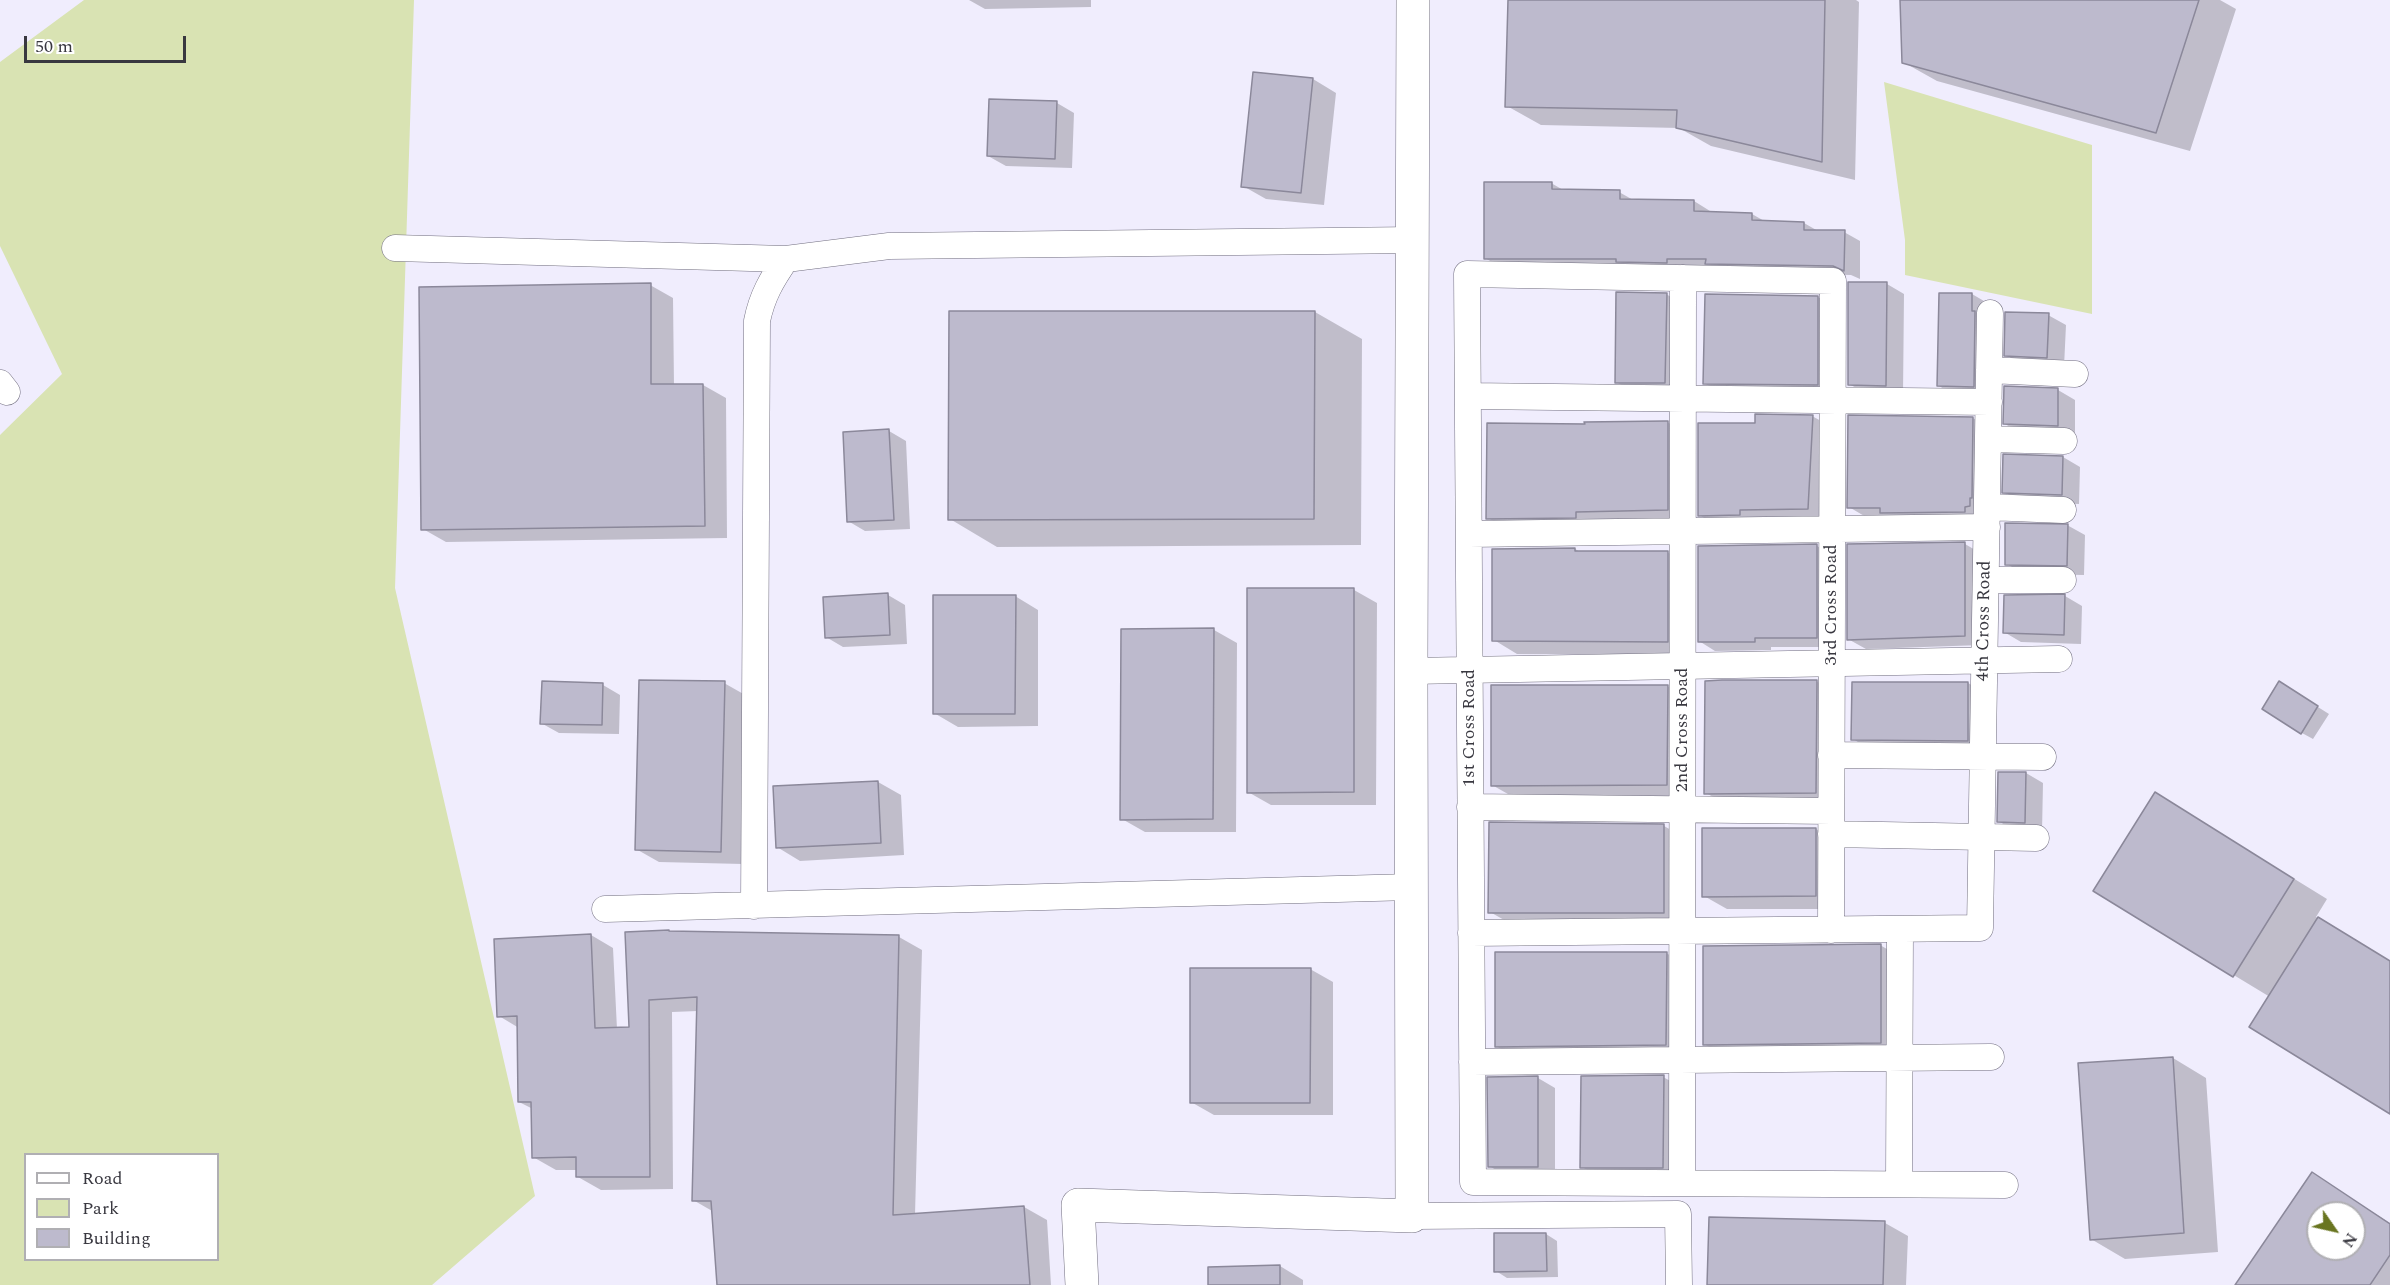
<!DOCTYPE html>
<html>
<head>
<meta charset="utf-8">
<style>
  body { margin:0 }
  #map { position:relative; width:2390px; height:1285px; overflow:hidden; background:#f0edfd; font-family:Spectral,serif }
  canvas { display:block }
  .legend { position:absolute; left:24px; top:1153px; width:195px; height:108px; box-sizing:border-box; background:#fff; border:2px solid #b0afb3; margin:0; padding:8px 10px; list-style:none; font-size:18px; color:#393840 }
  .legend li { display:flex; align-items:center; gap:12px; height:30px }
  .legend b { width:30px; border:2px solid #b0afb3 }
  .north { position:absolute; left:2306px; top:1201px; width:60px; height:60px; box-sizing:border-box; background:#fff; border:2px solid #b0afb3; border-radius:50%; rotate:124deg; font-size:16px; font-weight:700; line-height:24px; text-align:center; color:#393840 }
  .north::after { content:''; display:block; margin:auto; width:21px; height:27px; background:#697520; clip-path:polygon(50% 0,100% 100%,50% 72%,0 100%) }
  .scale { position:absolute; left:24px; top:36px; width:162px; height:27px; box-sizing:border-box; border:3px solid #393840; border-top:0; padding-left:8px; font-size:18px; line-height:21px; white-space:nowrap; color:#393840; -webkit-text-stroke:4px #fff; paint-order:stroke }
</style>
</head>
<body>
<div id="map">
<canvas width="2390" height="1285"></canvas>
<ul class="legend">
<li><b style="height:8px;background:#fff"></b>Road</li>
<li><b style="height:16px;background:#d9e3b3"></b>Park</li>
<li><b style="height:16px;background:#bdbacd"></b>Building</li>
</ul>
<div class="north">N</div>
<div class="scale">50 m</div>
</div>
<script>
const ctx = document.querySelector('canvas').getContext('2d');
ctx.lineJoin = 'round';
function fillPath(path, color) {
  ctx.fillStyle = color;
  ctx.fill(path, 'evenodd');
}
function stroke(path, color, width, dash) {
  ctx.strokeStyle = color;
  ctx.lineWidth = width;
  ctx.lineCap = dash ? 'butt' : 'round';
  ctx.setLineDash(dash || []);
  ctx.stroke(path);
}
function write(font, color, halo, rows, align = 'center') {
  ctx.font = font + ' Spectral,serif';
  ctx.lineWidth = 4.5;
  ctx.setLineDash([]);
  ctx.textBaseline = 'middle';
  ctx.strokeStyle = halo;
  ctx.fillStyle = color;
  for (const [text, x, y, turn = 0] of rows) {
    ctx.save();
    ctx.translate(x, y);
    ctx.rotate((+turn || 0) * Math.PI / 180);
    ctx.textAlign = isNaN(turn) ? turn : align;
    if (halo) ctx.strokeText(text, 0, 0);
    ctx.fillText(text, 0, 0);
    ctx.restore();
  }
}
fillPath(new Path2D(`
  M 84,0 L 414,0 L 395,588 L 535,1196 L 432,1285 L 0,1285 L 0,435 L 62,374 L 0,246 L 0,62 ZM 26,1154 L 218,1154 L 218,1260 L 26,1260 Z
  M 1884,82 L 2092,145 L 2092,314 L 1905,275 L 1905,240 Z`), '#d9e3b3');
fillPath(new Path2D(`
  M 969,0 L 1091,0 L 1091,7 L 985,9 Z
  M 1509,0 L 1856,0 L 1859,2 L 1855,180 L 1711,146 L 1679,128 L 1541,125 L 1507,106 Z
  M 1901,0 L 2220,0 L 2236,9 L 2190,151 L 1937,81 L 1903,62 Z
  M 1313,79 L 1336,93 L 1324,205 L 1266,199 L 1243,186 Z
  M 1057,103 L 1074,113 L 1072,168 L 1006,166 L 988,156 Z
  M 1551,183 L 1565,191 L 1619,192 L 1635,201 L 1694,201 L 1710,211 L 1710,213 L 1752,214 L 1766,222 L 1804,223 L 1818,231 L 1844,232 L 1860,241 L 1860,279 L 1851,275 L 1502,268 L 1485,258 Z
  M 1850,284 L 1887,284 L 1904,294 L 1903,395 L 1867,394 L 1849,384 Z
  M 650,285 L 673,298 L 674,386 L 703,385 L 726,398 L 727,538 L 446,542 L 423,529 Z
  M 1666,294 L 1683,304 L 1682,392 L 1634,392 L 1616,382 Z
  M 1972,294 L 1989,304 L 1991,396 L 1956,396 L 1939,386 Z
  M 1818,297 L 1841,311 L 1840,397 L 1727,396 L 1704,383 Z
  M 1315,312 L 1362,339 L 1361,545 L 997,547 L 950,519 Z
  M 2048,315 L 2066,325 L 2064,367 L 2023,365 L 2006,355 Z
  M 2005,387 L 2058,390 L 2075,400 L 2075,435 L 2022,434 L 2005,424 Z
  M 1812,416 L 1830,426 L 1825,518 L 1717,525 L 1699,515 L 1756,424 Z
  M 1973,418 L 1990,428 L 1982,521 L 1866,517 L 1849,507 Z
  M 1667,422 L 1691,436 L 1690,523 L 1511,531 L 1488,518 L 1586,426 Z
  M 889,431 L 906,441 L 910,529 L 865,531 L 848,521 Z
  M 2063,457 L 2080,467 L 2079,504 L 2021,502 L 2004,492 Z
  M 2067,525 L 2085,535 L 2084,575 L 2024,574 L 2007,564 Z
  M 1965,544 L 1982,554 L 1982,645 L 1866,649 L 1848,639 Z
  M 1817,546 L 1833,555 L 1833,647 L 1771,647 L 1771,650 L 1715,651 L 1699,641 Z
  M 1575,549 L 1582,553 L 1667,552 L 1690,566 L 1690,655 L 1517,654 L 1494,640 L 1494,550 Z
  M 1354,590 L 1377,603 L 1376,805 L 1271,805 L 1248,792 Z
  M 888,595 L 905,605 L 907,644 L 843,647 L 826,637 Z
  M 1015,596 L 1038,610 L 1038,726 L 958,727 L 934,713 Z
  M 2005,596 L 2065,596 L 2082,606 L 2081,644 L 2021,642 L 2004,632 Z
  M 1214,630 L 1237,643 L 1236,832 L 1145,832 L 1122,819 Z
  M 1816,681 L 1839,695 L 1839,806 L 1729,806 L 1706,793 Z
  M 724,683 L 747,696 L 743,864 L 659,862 L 636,849 Z
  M 1968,683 L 1991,696 L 1991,754 L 1876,753 L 1853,739 Z
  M 603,685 L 620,695 L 619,734 L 559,733 L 541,723 Z
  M 1667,686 L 1690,700 L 1690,798 L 1515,798 L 1492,785 Z
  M 2291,690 L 2329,714 L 2313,739 L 2302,733 Z
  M 2026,773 L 2043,783 L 2042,832 L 2016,831 L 1998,821 Z
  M 878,782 L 901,795 L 904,855 L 800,861 L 777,847 Z
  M 2189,814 L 2327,899 L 2316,917 L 2390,962 L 2390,1112 L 2270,997 L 2095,891 Z
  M 1664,826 L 1687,839 L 1687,925 L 1513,925 L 1490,912 Z
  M 1816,829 L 1839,842 L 1839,909 L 1727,909 L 1704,896 Z
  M 626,933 L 899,937 L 922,950 L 915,1215 L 1024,1207 L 1047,1220 L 1051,1285 L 719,1285 L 714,1212 L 693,1200 L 698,1011 L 672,1012 L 673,1189 L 601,1190 L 578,1177 L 578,1170 L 556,1170 L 533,1157 L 533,1109 L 519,1102 L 519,1028 L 499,1016 L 591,935 L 613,948 L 617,1029 L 630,1029 Z
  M 1880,945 L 1904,959 L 1903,1056 L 1727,1057 L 1704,1044 Z
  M 1666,953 L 1689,966 L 1689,1058 L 1519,1059 L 1496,1046 Z
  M 1310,969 L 1333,982 L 1333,1115 L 1214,1115 L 1191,1102 Z
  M 2173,1058 L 2206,1078 L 2218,1252 L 2125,1259 L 2091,1239 Z
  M 1663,1077 L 1687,1090 L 1686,1181 L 1605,1180 L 1582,1167 Z
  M 1538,1078 L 1555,1088 L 1555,1176 L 1507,1176 L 1489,1166 Z
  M 2312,1174 L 2390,1223 L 2390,1285 L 2237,1285 ZM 2318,1213 L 2354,1213 L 2354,1249 L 2318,1249 Z
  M 1885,1223 L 1908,1236 L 1906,1285 L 1708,1285 Z
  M 1546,1234 L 1557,1241 L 1558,1277 L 1507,1278 L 1496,1271 L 1495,1235 Z
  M 1280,1266 L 1303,1280 L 1303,1285 L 1210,1285 Z`), '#0003');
const building = new Path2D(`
  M 1508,0 L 1825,0 L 1822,162 L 1676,128 L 1677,110 L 1505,107 Z
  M 1900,0 L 2199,0 L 2156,133 L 1902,63 Z
  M 1253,72 L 1313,78 L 1301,193 L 1241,187 Z
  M 989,99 L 1057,101 L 1055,159 L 987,156 Z
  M 1484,182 L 1552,182 L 1552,189 L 1620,190 L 1620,199 L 1694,200 L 1694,211 L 1752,213 L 1752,220 L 1804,222 L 1804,230 L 1845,230 L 1844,271 L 1833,266 L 1705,264 L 1706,259 L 1667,259 L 1667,263 L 1616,262 L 1616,259 L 1484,259 Z
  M 1848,282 L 1887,282 L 1886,386 L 1848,385 Z
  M 651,283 L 651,384 L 703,384 L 705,526 L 421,530 L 419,287 Z
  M 1616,292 L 1667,293 L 1665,383 L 1615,383 Z
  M 1939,293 L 1972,293 L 1972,311 L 1975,311 L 1974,387 L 1937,386 Z
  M 1705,294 L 1818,296 L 1818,385 L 1703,384 Z
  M 949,311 L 1315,311 L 1314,519 L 948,520 Z
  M 2005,312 L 2049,313 L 2047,358 L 2004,356 Z
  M 2004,386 L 2058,388 L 2058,426 L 2003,424 Z
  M 1755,414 L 1813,415 L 1808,509 L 1740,510 L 1740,515 L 1698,516 L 1698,423 L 1755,423 Z
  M 1848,415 L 1973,417 L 1972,498 L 1970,498 L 1970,506 L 1965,507 L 1965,512 L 1880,513 L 1880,508 L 1847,508 Z
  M 1665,421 L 1668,421 L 1668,510 L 1576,512 L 1576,518 L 1486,519 L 1487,423 L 1585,424 L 1584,422 Z
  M 889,429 L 894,520 L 847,522 L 843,432 Z
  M 2003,454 L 2063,456 L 2062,495 L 2002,493 Z
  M 2005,523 L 2068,524 L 2067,566 L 2005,565 Z
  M 1965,542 L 1965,636 L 1847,640 L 1847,544 Z
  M 1817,544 L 1817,638 L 1755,638 L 1755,642 L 1698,642 L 1698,546 Z
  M 1575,548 L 1575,551 L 1668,551 L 1668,642 L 1492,641 L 1492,549 Z
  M 1247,588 L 1354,588 L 1354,792 L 1247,793 Z
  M 888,593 L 890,635 L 825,638 L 823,597 Z
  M 2065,594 L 2064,635 L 2003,633 L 2004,595 Z
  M 933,595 L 1016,595 L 1015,714 L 933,714 Z
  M 1214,628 L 1213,819 L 1120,820 L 1121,629 Z
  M 639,680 L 725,681 L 721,852 L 635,850 Z
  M 1722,680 L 1817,680 L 1816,793 L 1704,794 L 1705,681 Z
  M 542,681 L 603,683 L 602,725 L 540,724 Z
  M 2279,681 L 2318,706 L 2301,734 L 2262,709 Z
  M 1852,682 L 1968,682 L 1968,741 L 1851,740 Z
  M 1491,685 L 1668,685 L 1667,785 L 1491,786 Z
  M 1998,772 L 2026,772 L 2025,823 L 1997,822 Z
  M 878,781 L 881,843 L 776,848 L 773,786 Z
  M 2155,792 L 2294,879 L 2233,977 L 2093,891 Z
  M 1489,822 L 1664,824 L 1664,913 L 1488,913 Z
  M 1702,828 L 1816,828 L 1816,896 L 1702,897 Z
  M 2318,917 L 2390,961 L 2390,1114 L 2249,1027 Z
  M 669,930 L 669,931 L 899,935 L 893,1215 L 1024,1206 L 1030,1285 L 717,1285 L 711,1201 L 692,1201 L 697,997 L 649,1000 L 650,1177 L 576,1177 L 576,1157 L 532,1158 L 531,1102 L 518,1102 L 517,1016 L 497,1017 L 494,939 L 591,934 L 595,1028 L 629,1027 L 625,932 Z
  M 1881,944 L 1881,1043 L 1703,1045 L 1703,946 Z
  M 1495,952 L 1667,952 L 1666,1045 L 1495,1047 Z
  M 1190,968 L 1311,968 L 1310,1103 L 1190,1103 Z
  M 2173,1057 L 2184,1233 L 2090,1240 L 2078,1063 Z
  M 1664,1075 L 1663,1168 L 1580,1168 L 1581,1076 Z
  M 1538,1076 L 1538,1167 L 1488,1167 L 1487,1077 Z
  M 2312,1172 L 2390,1224 L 2390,1255 L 2370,1285 L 2235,1285 ZM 2318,1213 L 2354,1213 L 2354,1249 L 2318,1249 Z
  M 1709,1217 L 1885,1221 L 1883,1285 L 1707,1285 Z
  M 1494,1233 L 1546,1233 L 1547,1271 L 1494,1272 Z
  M 1280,1265 L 1280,1285 L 1208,1285 L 1208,1267 Z`);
fillPath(building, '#bdbacd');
stroke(building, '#8b889a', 1.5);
const street = new Path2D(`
  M 395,248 L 786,259
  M 1989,370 L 2075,374
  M 0,383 L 7,392
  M 1468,396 L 1989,402
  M 1988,439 L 2064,441
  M 1987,507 L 2063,510
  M 1469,534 L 1987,527
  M 1986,580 L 2063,580
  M 1411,671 L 2059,659
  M 1831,755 L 2043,757
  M 1470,807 L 1831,811
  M 1831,834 L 2036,838
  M 754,906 L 757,321 C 762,296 772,279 786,259 L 889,246 L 1414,240
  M 605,909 L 1411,887
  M 1831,930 L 1833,281 L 1467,274 L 1473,1182 L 2005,1185
  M 1471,933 L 1980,928 L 1990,313
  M 1472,1062 L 1991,1057
  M 1682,1183 L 1683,278
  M 1899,1184 L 1900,929
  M 1412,1216 L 1678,1214 L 1679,1285`);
const secondary = new Path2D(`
  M 1082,1285 L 1078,1205 L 1412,1216 L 1411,671 L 1413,0`);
stroke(street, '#716e7f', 27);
stroke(secondary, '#716e7f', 34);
stroke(street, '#fff', 26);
stroke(secondary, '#fff', 33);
write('18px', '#393840', '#fff', [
  ["3rd Cross Road",1832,605,-90],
  ["4th Cross Road",1985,621,-89],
  ["1st Cross Road",1470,728,-90],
  ["2nd Cross Road",1683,730,-90]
]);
</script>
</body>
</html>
